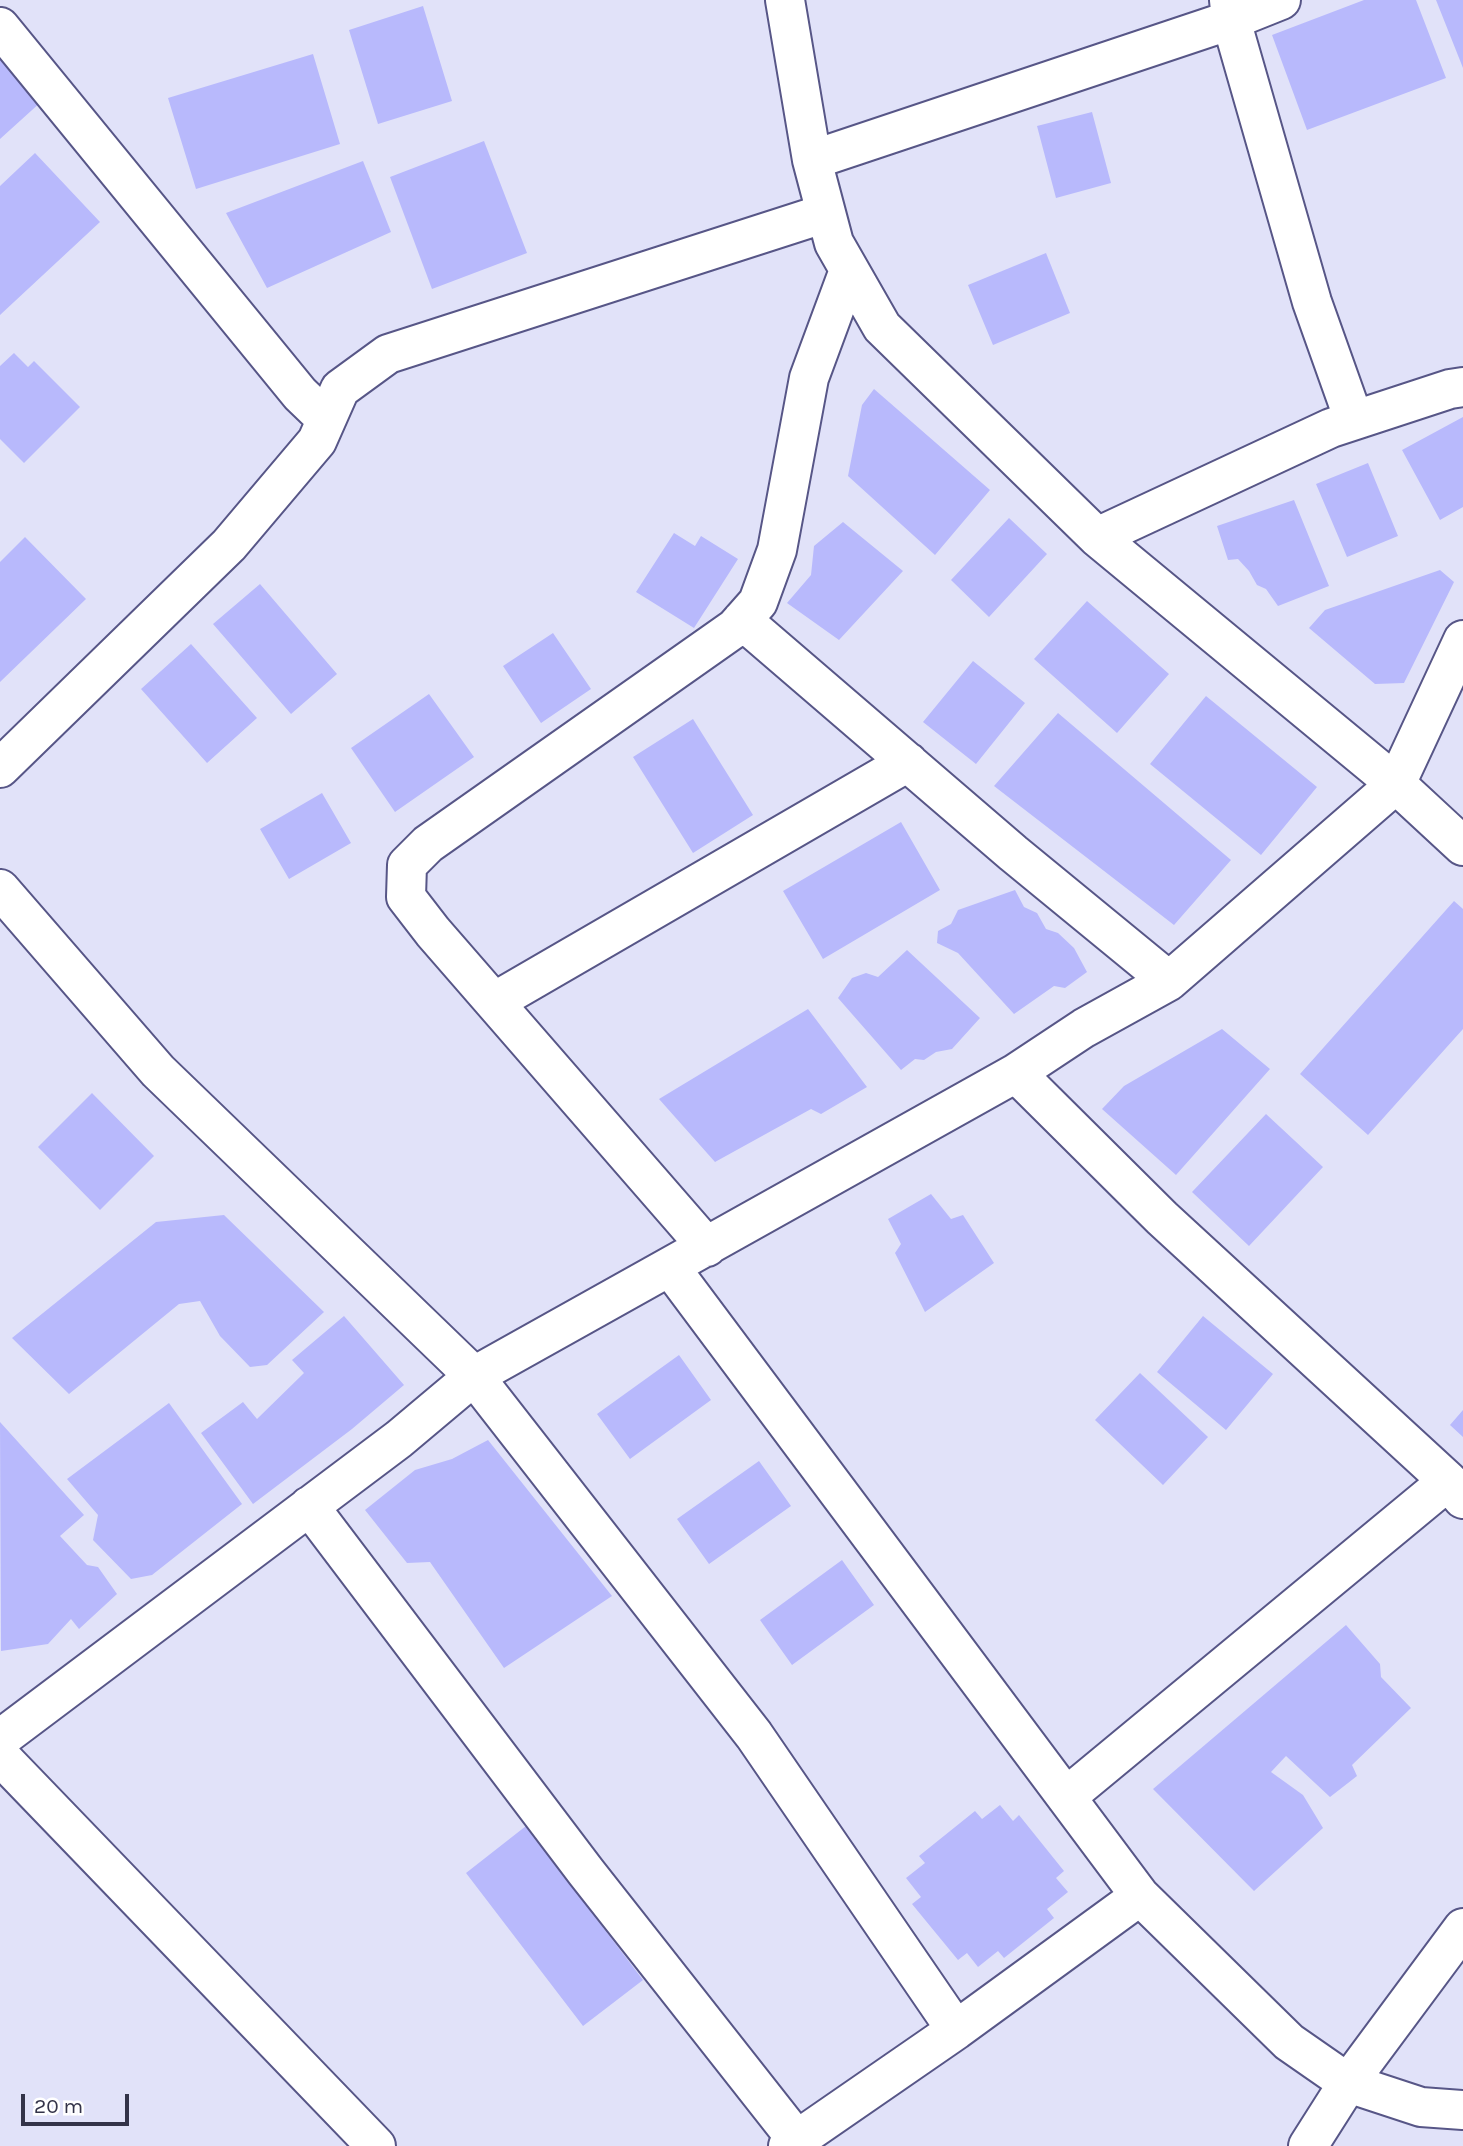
<!DOCTYPE html>
<html>
<head>
<meta charset="utf-8">
<style>
  body { margin:0 }
  #map { position:relative; width:1463px; height:2146px; overflow:hidden; background:#e1e2f9; font-family:Karla,sans-serif }
  canvas { display:block }
  .scale { position:absolute; left:21px; top:2094px; width:108px; height:32px; box-sizing:border-box; border:4px solid #333349; border-top:0; padding-left:9px; font-size:21px; line-height:24px; white-space:nowrap; color:#333349; -webkit-text-stroke:5px #fff; paint-order:stroke }
</style>
</head>
<body>
<div id="map">
<canvas width="1463" height="2146"></canvas>
<div class="scale">20 m</div>
</div>
<script>
const ctx = document.querySelector('canvas').getContext('2d');
ctx.lineJoin = 'round';
function fillPath(path, color) {
  ctx.fillStyle = color;
  ctx.fill(path, 'evenodd');
}
function stroke(path, color, width, dash) {
  ctx.strokeStyle = color;
  ctx.lineWidth = width;
  ctx.lineCap = dash ? 'butt' : 'round';
  ctx.setLineDash(dash || []);
  ctx.stroke(path);
}
fillPath(new Path2D(`
  M 1364,0 L 1416,0 L 1446,78 L 1307,130 L 1272,35 Z
  M 1436,0 L 1463,0 L 1463,68 Z
  M 423,6 L 452,101 L 378,124 L 349,30 Z
  M 313,54 L 340,144 L 196,189 L 168,98 Z
  M 0,55 L 42,101 L 0,139 Z
  M 1092,112 L 1111,183 L 1056,198 L 1037,126 Z
  M 484,141 L 527,253 L 432,289 L 390,177 Z
  M 35,153 L 100,222 L 0,315 L 0,186 Z
  M 363,161 L 391,232 L 267,288 L 226,213 Z
  M 1046,253 L 1070,313 L 993,345 L 968,285 Z
  M 14,353 L 28,367 L 34,361 L 80,407 L 24,463 L 0,439 L 0,366 Z
  M 874,389 L 990,490 L 935,555 L 848,476 L 862,405 Z
  M 1463,417 L 1463,507 L 1440,520 L 1402,450 Z
  M 1368,463 L 1398,536 L 1347,557 L 1316,484 Z
  M 1294,500 L 1329,586 L 1278,606 L 1266,589 L 1257,585 L 1249,571 L 1238,559 L 1228,560 L 1217,526 Z
  M 1009,518 L 1047,554 L 989,617 L 951,580 Z
  M 843,522 L 903,571 L 839,640 L 787,603 L 811,575 L 814,546 Z
  M 674,533 L 695,546 L 701,536 L 738,559 L 694,628 L 636,592 Z
  M 25,537 L 86,599 L 0,682 L 0,562 Z
  M 1440,570 L 1454,582 L 1404,683 L 1375,684 L 1309,628 L 1325,610 Z
  M 260,584 L 337,674 L 291,714 L 213,624 Z
  M 1087,601 L 1169,674 L 1117,733 L 1034,659 Z
  M 553,633 L 591,689 L 541,723 L 503,666 Z
  M 191,644 L 257,718 L 207,763 L 141,689 Z
  M 973,661 L 1025,703 L 976,764 L 923,722 Z
  M 429,694 L 474,757 L 395,812 L 351,748 Z
  M 1206,696 L 1317,787 L 1261,855 L 1150,764 Z
  M 1058,713 L 1231,860 L 1174,925 L 994,786 Z
  M 693,719 L 753,815 L 693,853 L 633,757 Z
  M 322,793 L 351,843 L 289,879 L 260,829 Z
  M 901,822 L 940,890 L 823,959 L 783,891 Z
  M 1015,890 L 1024,907 L 1037,913 L 1046,929 L 1058,933 L 1074,948 L 1087,972 L 1065,988 L 1054,986 L 1014,1014 L 958,953 L 937,943 L 938,931 L 951,924 L 958,910 Z
  M 1454,901 L 1463,909 L 1463,1029 L 1368,1135 L 1300,1074 Z
  M 907,950 L 980,1018 L 952,1049 L 936,1052 L 924,1060 L 915,1059 L 901,1070 L 838,998 L 852,978 L 866,973 L 878,977 Z
  M 808,1009 L 867,1087 L 821,1114 L 811,1109 L 715,1162 L 659,1099 Z
  M 1222,1029 L 1270,1069 L 1176,1175 L 1102,1109 L 1124,1086 Z
  M 92,1093 L 154,1156 L 100,1210 L 38,1147 Z
  M 1266,1114 L 1323,1167 L 1249,1246 L 1192,1192 Z
  M 931,1194 L 951,1219 L 963,1215 L 994,1263 L 925,1312 L 895,1253 L 901,1244 L 888,1219 Z
  M 224,1215 L 324,1312 L 267,1365 L 250,1367 L 220,1336 L 200,1301 L 179,1304 L 69,1394 L 12,1338 L 156,1222 Z
  M 344,1316 L 404,1385 L 352,1429 L 253,1504 L 201,1433 L 243,1402 L 257,1419 L 304,1373 L 292,1360 Z
  M 1203,1316 L 1273,1374 L 1226,1430 L 1157,1372 Z
  M 679,1355 L 711,1400 L 630,1459 L 597,1414 Z
  M 1140,1373 L 1208,1437 L 1163,1485 L 1095,1420 Z
  M 169,1403 L 242,1504 L 152,1575 L 131,1579 L 93,1540 L 98,1515 L 67,1479 Z
  M 1463,1410 L 1463,1437 L 1450,1425 Z
  M 0,1422 L 84,1515 L 60,1536 L 87,1565 L 98,1567 L 117,1594 L 79,1629 L 71,1619 L 48,1644 L 1,1651 Z
  M 488,1440 L 612,1596 L 504,1668 L 430,1562 L 407,1563 L 365,1510 L 415,1470 L 452,1459 Z
  M 759,1461 L 791,1506 L 709,1564 L 677,1519 Z
  M 842,1560 L 874,1605 L 792,1665 L 760,1620 Z
  M 1346,1625 L 1380,1664 L 1381,1677 L 1411,1708 L 1352,1765 L 1357,1776 L 1330,1797 L 1286,1756 L 1271,1772 L 1303,1795 L 1323,1828 L 1254,1891 L 1153,1789 Z
  M 1000,1805 L 1013,1821 L 1019,1815 L 1064,1871 L 1056,1878 L 1068,1892 L 1047,1909 L 1054,1918 L 1004,1958 L 998,1951 L 978,1967 L 967,1953 L 958,1960 L 912,1904 L 921,1897 L 906,1878 L 925,1863 L 919,1856 L 975,1811 L 982,1819 Z
  M 526,1826 L 643,1980 L 583,2026 L 466,1873 Z`), '#b8b9fc');
const minor = new Path2D(`
  M 785,0 L 812,160 L 834,243 L 882,327 L 1097,537 L 1396,784 L 1463,846
  M 1229,0 L 1231,20 L 1312,302 L 1354,420
  M 0,27 L 300,394 L 326,419
  M 812,160 L 1231,20 L 1281,0
  M 1097,537 L 1331,428 L 1450,389 L 1463,387
  M 742,620 L 1013,853 L 1169,981
  M 0,768 L 229,545 L 317,441 L 340,389 L 388,354 L 826,213
  M 0,889 L 158,1071 L 474,1376 L 754,1735 L 956,2030
  M 494,1002 L 908,762
  M 1016,1073 L 1162,1218 L 1448,1481 L 1463,1499
  M 707,1247 L 433,932 L 406,897 L 407,865 L 428,844 L 735,628 L 758,602 L 777,550 L 809,378 L 849,270
  M 670,1267 L 1140,1896 L 1289,2042 L 1348,2083 L 1421,2107 L 1463,2110
  M 309,1506 L 586,1872 L 797,2140
  M 0,1739 L 399,1439 L 474,1376 L 1016,1073 L 1084,1028 L 1169,981 L 1396,784 L 1463,640
  M 0,1756 L 376,2146
  M 1066,1797 L 1448,1481
  M 788,2146 L 956,2030 L 1140,1896
  M 1308,2146 L 1348,2083 L 1463,1928`);
stroke(minor, '#575687', 42);
stroke(minor, '#fff', 38);
</script>
</body>
</html>
